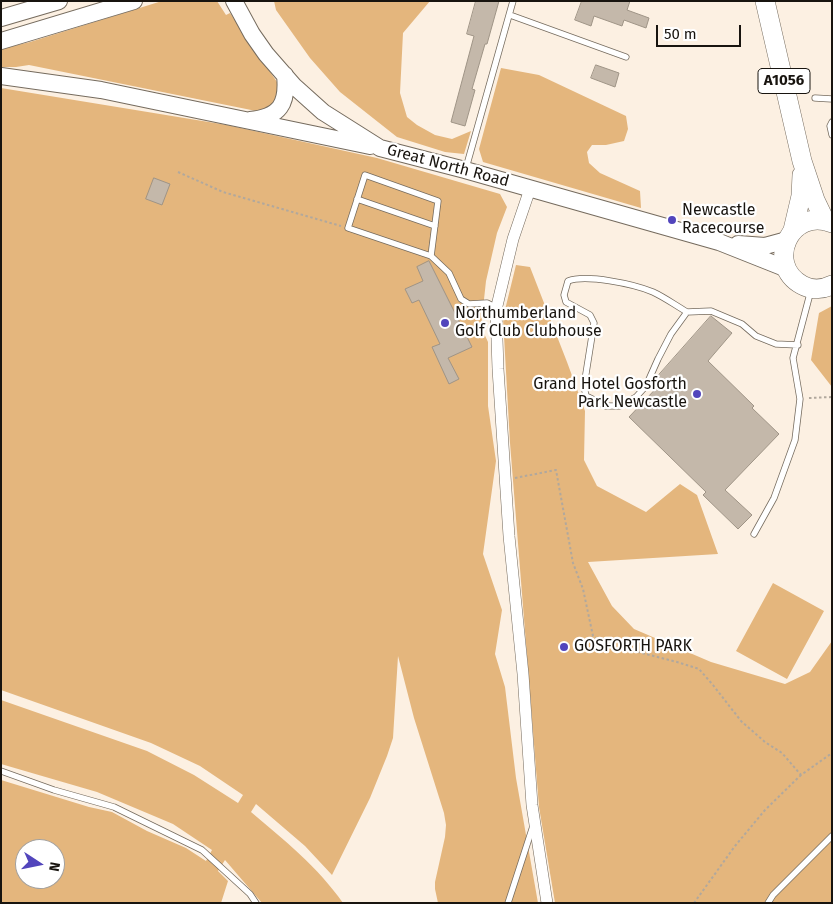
<!DOCTYPE html>
<html>
<head>
<meta charset="utf-8">
<style>
  body { margin:0 }
  #map { position:relative; width:833px; height:904px; overflow:hidden; background:#fcf0e2; font-family:"Fira Sans",sans-serif }
  canvas { display:block }
  .frame { position:absolute; inset:0; border:2px solid #18140f; pointer-events:none }
  .north { position:absolute; left:15px; top:839px; width:50px; height:50px; box-sizing:border-box; background:#fff; border:1px solid #a3a19f; border-radius:50%; rotate:101deg; font-size:14px; font-weight:700; line-height:20px; text-align:center; color:#18140f }
  .north::after { content:''; display:block; margin:auto; width:18px; height:22px; background:#5245bc; clip-path:polygon(50% 0,100% 100%,50% 72%,0 100%) }
  .scale { position:absolute; left:656px; top:25px; width:85px; height:22px; box-sizing:border-box; border:2px solid #18140f; border-top:0; padding-left:6px; font-size:15px; line-height:18px; white-space:nowrap; color:#18140f; -webkit-text-stroke:4px #fff; paint-order:stroke }
</style>
</head>
<body>
<div id="map">
<canvas width="833" height="904"></canvas>
<div class="frame"></div>
<div class="north">N</div>
<div class="scale">50 m</div>
</div>
<script>
const ctx = document.querySelector('canvas').getContext('2d');
ctx.lineJoin = 'round';
function fillPath(path, color) {
  ctx.fillStyle = color;
  ctx.fill(path, 'evenodd');
}
function stroke(path, color, width, dash) {
  ctx.strokeStyle = color;
  ctx.lineWidth = width;
  ctx.lineCap = dash ? 'butt' : 'round';
  ctx.setLineDash(dash || []);
  ctx.stroke(path);
}
function write(font, color, halo, rows, align = 'center') {
  ctx.font = font + ' "Fira Sans",sans-serif';
  ctx.lineWidth = 4.5;
  ctx.setLineDash([]);
  ctx.textBaseline = 'middle';
  ctx.strokeStyle = halo;
  ctx.fillStyle = color;
  for (const [text, x, y, turn = 0] of rows) {
    ctx.save();
    ctx.translate(x, y);
    ctx.rotate((+turn || 0) * Math.PI / 180);
    ctx.textAlign = isNaN(turn) ? turn : align;
    if (halo) ctx.strokeText(text, 0, 0);
    ctx.fillText(text, 0, 0);
    ctx.restore();
  }
}
fillPath(new Path2D(`
  M 162,1 L 217,1 L 226,15 L 230,13 L 277,82 C 280,96 276,102 266,113 L 29,65 L 16,67 L 1,67 L 1,49 L 30,42 Z
  M 274,1 L 430,1 L 403,33 L 400,93 L 407,117 L 417,125 L 435,135 L 452,139 L 471,131 L 464,154 L 445,152 L 397,137 L 340,92 L 310,58 L 276,10 Z
  M 501,68 L 539,75 L 626,116 L 628,129 L 624,141 L 606,145 L 592,145 L 587,152 L 589,163 L 600,173 L 640,191 L 641,208 L 483,162 L 479,149 Z
  M 1,88 L 227,125 L 377,158 L 500,194 L 507,207 L 497,233 L 486,281 L 481,327 L 488,342 L 488,406 L 496,461 L 483,554 L 502,610 L 495,654 L 505,687 L 516,778 L 538,903 L 438,903 L 435,889 L 435,882 L 445,837 L 446,825 L 444,813 L 414,718 L 398,656 L 393,738 L 387,756 L 370,798 L 332,875 L 305,846 L 256,804 L 251,812 C 284,840 318,867 343,903 L 262,903 L 225,860 L 218,871 L 228,881 L 221,903 L 1,903 L 1,780 L 89,807 L 112,812 L 147,831 L 186,848 L 206,861 L 212,850 L 173,824 L 97,792 L 1,764 L 1,700 L 147,751 L 194,775 L 238,803 L 243,795 L 200,766 L 151,743 L 1,690 ZM 25,849 L 55,849 L 55,879 L 25,879 Z
  M 516,265 L 530,267 L 567,362 L 585,411 L 584,460 L 597,486 L 646,512 L 680,484 L 697,495 L 718,554 L 588,562 L 612,606 L 634,629 L 711,662 L 785,684 L 810,672 L 832,641 L 832,903 L 555,903 L 539,807 L 510,443 L 503,318 Z
  M 832,306 L 832,387 L 811,360 L 819,313 Z
  M 773,583 L 824,611 L 787,679 L 736,651 Z`), '#e4b67d');
const building = new Path2D(`
  M 476,1 L 499,1 L 487,44 L 485,44 L 472,89 L 475,90 L 465,126 L 451,122 L 474,36 L 467,34 Z
  M 582,1 L 630,1 L 627,10 L 649,18 L 646,28 L 624,20 L 622,26 L 594,16 L 591,26 L 575,20 Z
  M 596,65 L 619,73 L 615,87 L 591,78 Z
  M 154,178 L 170,184 L 162,205 L 146,199 Z
  M 429,261 L 472,347 L 448,358 L 459,379 L 449,384 L 432,347 L 440,344 L 419,300 L 412,303 L 405,289 L 423,281 L 417,267 Z
  M 711,316 L 732,333 L 708,361 L 754,406 L 752,408 L 779,434 L 725,490 L 752,515 L 738,529 L 703,495 L 706,492 L 629,417 L 663,381 L 658,376 Z`);
fillPath(building, '#c4b8aa');
stroke(building, '#9f9486', 1);
const lane = new Path2D(`
  M 510,15 L 626,57
  M 815,98 L 832,99
  M 832,122 L 830,126 L 832,135
  M 466,168 L 513,1
  M 357,199 L 435,226
  M 431,256 L 438,201 L 365,175 L 348,228 L 431,256 L 449,273 L 461,299 L 469,304 L 487,303 L 491,305 L 492,310 L 494,310
  M 687,312 C 675,305 664,297 653,292 C 634,284 586,274 568,281 L 564,295 L 566,302 L 590,315 L 594,323 L 584,386 L 586,396 L 606,406 L 620,406 L 636,397 L 646,386 L 658,359 L 671,334 L 687,312 L 711,311 L 742,324 L 756,336 L 776,344 L 798,345
  M 754,534 L 774,498 L 795,440 L 800,399 L 793,358 L 811,290
  M 1,771 L 54,790 L 114,807 L 202,850 L 250,894 L 256,903
  M 508,903 L 533,826
  M 768,903 L 773,895 L 832,836`);
const street = new Path2D(`
  M 530,189 L 513,239 L 496,310 L 498,369 L 509,536 L 523,674 L 532,805 L 547,903`);
const secondary = new Path2D(`
  M 234,1 L 252,34 L 266,54 L 294,86 L 323,112 L 380,148 L 465,170 L 719,242 L 787,269
  M 1,18 L 59,1
  M 1,41 L 134,1
  M 1,76 L 101,90 L 370,146
  M 250,120 C 280,117 288,104 285,75
  M 738,244 L 765,246 L 787,240`);
const primary = new Path2D(`
  M 765,1 L 802,161 L 815,200 L 825,221
  M 832,223 C 791,206 764,264 802,285 C 811,290 822,290 832,285
  M 793,230 L 801,196 L 802,175`);
stroke(lane, '#756b5e', 7);
stroke(street, '#756b5e', 12);
stroke(secondary, '#756b5e', 18);
stroke(primary, '#756b5e', 20);
stroke(new Path2D(`
  M 178,172 L 223,192 L 341,226
  M 809,398 L 832,397
  M 515,478 L 556,470 L 573,563 L 583,589 L 593,636 L 603,643 L 677,662 L 699,669 L 713,685 L 741,721 L 765,742 L 782,753 L 801,775 L 832,753
  M 694,903 L 735,846 L 765,810 L 801,775`), '#b1a89d', 2, [2.5, 2.5]);
stroke(lane, '#fff', 5.5);
stroke(street, '#fff', 11);
stroke(secondary, '#fff', 16);
stroke(primary, '#fff', 19);
for (const [x, y, r, color] of [
  [672,220,5,"#5245bc"],
  [445,323,5,"#5245bc"],
  [697,394,5,"#5245bc"],
  [564,647,5,"#5245bc"]
]) {
  const dot = new Path2D();
  dot.arc(x, y, r, 0, 2 * Math.PI);
  ctx.fillStyle = color;
  ctx.fill(dot);
  stroke(dot, '#fff', 2);
}
for (const [x, y, w] of [
  [784,81,52]
]) {
  const box = new Path2D();
  box.roundRect(x - w / 2, y - 12.5, w, 25, 4);
  ctx.fillStyle = '#fff';
  ctx.fill(box);
  stroke(box, '#18140f', 1);
}
write('bold 15px', '#18140f', null, [
  ["A1056",784,81]
]);
write('16px', '#18140f', '#fff', [
  ["Great North Road",448,166,15]
]);
write('16px', '#18140f', '#fff', [
  ["Newcastle",682,211],
  ["Racecourse",682,229],
  ["Northumberland",455,314],
  ["Golf Club Clubhouse",455,332],
  ["Grand Hotel Gosforth",687,385,"right"],
  ["Park Newcastle",687,403,"right"],
  ["GOSFORTH PARK",574,647]
], 'left');
</script>
</body>
</html>
